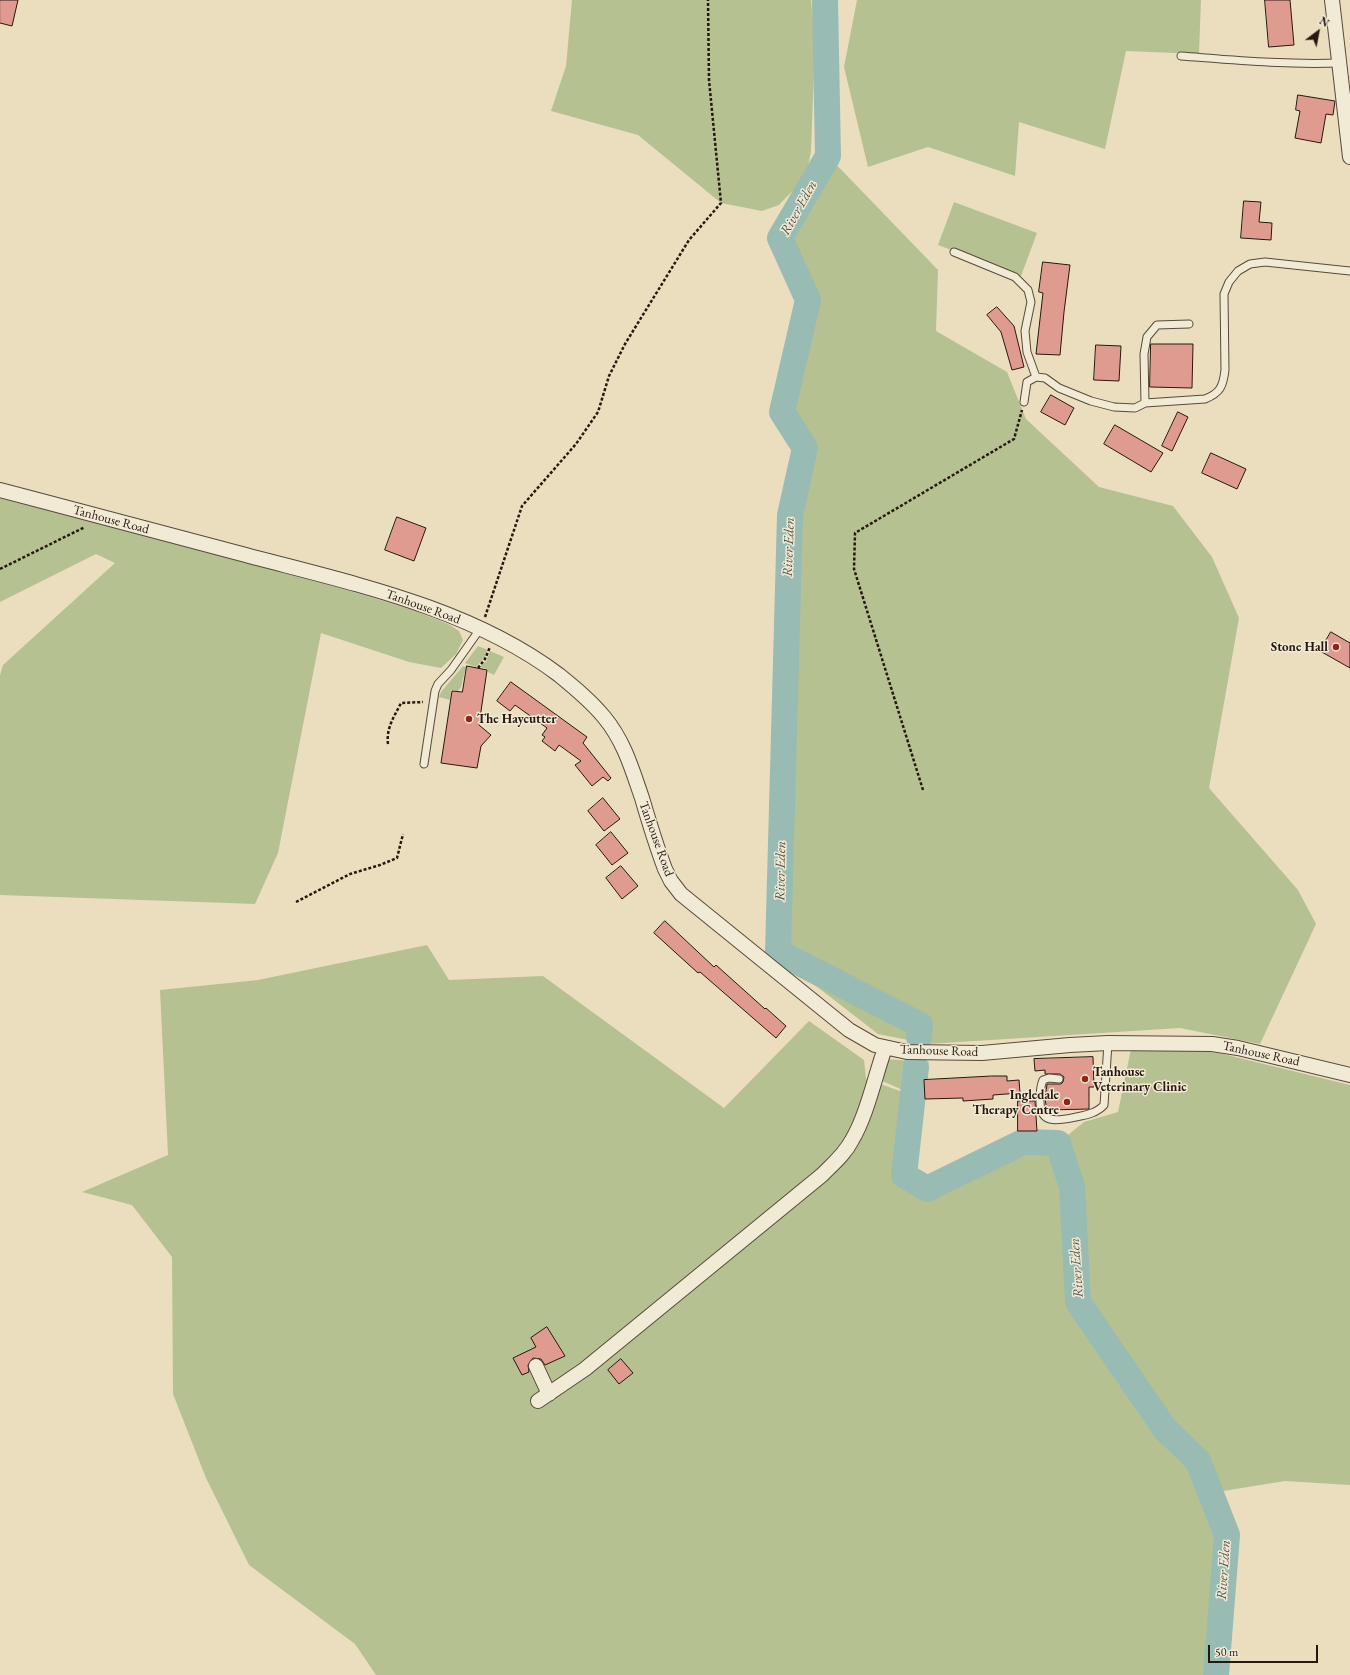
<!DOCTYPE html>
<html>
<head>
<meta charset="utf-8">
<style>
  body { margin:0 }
  #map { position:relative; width:1350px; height:1675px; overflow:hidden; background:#eadebf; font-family:"EB Garamond",serif }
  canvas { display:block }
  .north { position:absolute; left:1298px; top:12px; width:40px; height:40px; -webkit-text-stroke:3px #f1ead5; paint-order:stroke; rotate:32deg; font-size:11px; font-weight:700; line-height:16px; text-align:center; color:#27180e }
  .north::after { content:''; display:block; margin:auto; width:14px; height:18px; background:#27180e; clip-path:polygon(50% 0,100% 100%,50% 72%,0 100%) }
  .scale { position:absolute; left:1208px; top:1645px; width:110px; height:18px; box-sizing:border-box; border:2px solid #27180e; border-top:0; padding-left:5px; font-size:12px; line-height:14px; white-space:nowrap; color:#27180e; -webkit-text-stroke:3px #f1ead5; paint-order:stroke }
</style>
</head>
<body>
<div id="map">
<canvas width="1350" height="1675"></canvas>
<div class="north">N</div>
<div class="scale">50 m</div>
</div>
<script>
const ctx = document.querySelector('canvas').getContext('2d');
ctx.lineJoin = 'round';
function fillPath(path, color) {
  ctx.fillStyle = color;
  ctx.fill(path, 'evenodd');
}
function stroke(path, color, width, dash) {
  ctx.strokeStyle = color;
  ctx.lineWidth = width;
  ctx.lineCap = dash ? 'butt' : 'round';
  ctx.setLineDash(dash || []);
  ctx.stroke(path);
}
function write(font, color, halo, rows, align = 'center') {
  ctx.font = font + ' "EB Garamond",serif';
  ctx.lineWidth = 3;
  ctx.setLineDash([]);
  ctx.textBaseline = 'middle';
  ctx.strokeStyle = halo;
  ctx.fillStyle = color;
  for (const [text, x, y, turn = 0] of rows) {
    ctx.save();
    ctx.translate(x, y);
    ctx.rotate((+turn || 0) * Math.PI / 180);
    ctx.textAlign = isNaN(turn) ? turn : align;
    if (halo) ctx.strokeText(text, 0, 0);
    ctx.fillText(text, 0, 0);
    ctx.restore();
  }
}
fillPath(new Path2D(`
  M 572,0 L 811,0 L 815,44 L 811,151 L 806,177 L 779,205 L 762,211 L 721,203 L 638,135 L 551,111 L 566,66 Z
  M 857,0 L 1201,0 L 1199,54 L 1126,51 L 1105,149 L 1019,122 L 1015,176 L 928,147 L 868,167 L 844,67 Z
  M 828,156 L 938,270 L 936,331 L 1007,372 L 1026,419 L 1099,487 L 1173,506 L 1212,557 L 1239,618 L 1209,788 L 1298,890 L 1316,924 L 1260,1044 L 1180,1028 L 928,1044 L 878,1034 L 816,986 L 778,952 L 790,515 L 805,448 L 782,412 L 807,300 L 780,238 Z
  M 954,202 L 1037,233 L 1021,276 L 938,245 Z
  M 0,498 L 271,567 L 413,610 L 448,624 L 459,631 L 463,640 L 456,654 L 441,668 L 409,662 L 321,633 L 278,853 L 255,904 L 0,895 L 0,675 L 3,665 L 115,563 L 96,554 L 0,602 Z
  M 478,646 L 488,650 L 484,658 L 476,667 L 465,663 Z
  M 490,651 L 504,657 L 494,675 L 488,672 L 487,669 L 480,667 L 487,660 Z
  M 463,666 L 466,667 L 461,687 L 458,691 L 451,690 L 450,700 L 439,697 L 441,692 Z
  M 427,945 L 449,980 L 543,976 L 724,1108 L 809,1021 L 864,1060 L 866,1079 L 903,1092 L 909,1113 L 904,1175 L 940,1183 L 1023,1142 L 1058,1143 L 1084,1122 L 1118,1112 L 1131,1049 L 1191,1049 L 1223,1054 L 1350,1085 L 1350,1485 L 1285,1481 L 1211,1493 L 1227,1535 L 1216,1675 L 376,1675 L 355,1644 L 249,1565 L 206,1478 L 173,1394 L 172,1257 L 132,1205 L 82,1192 L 168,1155 L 160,990 L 258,980 Z
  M 884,1059 L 929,1062 L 916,1096 L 878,1079 Z`), '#b6c192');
stroke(new Path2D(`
  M 825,0 L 828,156 L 780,238 L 808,300 L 782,412 L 805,448 L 790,515 L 778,952 L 920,1025 L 919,1037
  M 916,1067 L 904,1175 L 927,1189 L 1023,1142 L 1058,1143 L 1072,1187 L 1078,1302 L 1165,1429 L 1198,1461 L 1227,1535 L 1216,1675`), '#98bcb3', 26);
const building = new Path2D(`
  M 0,0 L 18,0 L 12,26 L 0,23 Z
  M 1265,0 L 1290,0 L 1294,45 L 1269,47 Z
  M 1298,95 L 1335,101 L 1333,115 L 1326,114 L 1321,143 L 1295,138 L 1300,111 L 1296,110 Z
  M 1244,201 L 1261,202 L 1259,222 L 1272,223 L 1271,240 L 1241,238 Z
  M 1043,262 L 1070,265 L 1064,312 L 1060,355 L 1036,354 L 1043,293 L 1039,292 Z
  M 997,307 L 1014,326 L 1024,367 L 1012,370 L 1001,332 L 987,315 Z
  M 1151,344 L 1193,344 L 1192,388 L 1150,387 Z
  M 1096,345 L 1121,346 L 1119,381 L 1094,380 Z
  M 1051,395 L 1074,408 L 1065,425 L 1041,412 Z
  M 1178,412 L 1188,417 L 1172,451 L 1162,446 Z
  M 1115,425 L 1163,453 L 1151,472 L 1104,444 Z
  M 1211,453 L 1246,469 L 1237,489 L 1202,473 Z
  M 397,517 L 426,528 L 414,561 L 385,550 Z
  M 1331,632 L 1350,643 L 1350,668 L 1320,651 Z
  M 467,666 L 487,670 L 479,725 L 491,735 L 481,746 L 477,768 L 441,763 L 452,691 L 462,692 Z
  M 511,682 L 587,737 L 583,743 L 611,778 L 608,781 L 603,777 L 592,786 L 575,765 L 581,761 L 559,745 L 555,751 L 542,741 L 545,737 L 542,735 L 547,728 L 515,705 L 510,711 L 497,701 Z
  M 603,798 L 620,819 L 604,831 L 588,811 Z
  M 611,832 L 628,853 L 612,865 L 596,845 Z
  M 621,866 L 638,886 L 622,899 L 606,878 Z
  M 665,921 L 714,967 L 716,965 L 765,1009 L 766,1008 L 786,1026 L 776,1038 L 700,972 L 698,973 L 654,933 Z
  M 1093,1057 L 1094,1087 L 1089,1087 L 1089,1109 L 1047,1110 L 1045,1099 L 1047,1084 L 1061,1084 L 1063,1082 L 1064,1077 L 1060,1074 L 1045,1074 L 1045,1070 L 1035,1071 L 1034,1059 Z
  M 992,1076 L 1007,1076 L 1007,1081 L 1019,1080 L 1020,1093 L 993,1095 L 993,1099 L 963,1101 L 963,1098 L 925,1099 L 924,1080 Z
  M 1018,1101 L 1035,1101 L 1037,1131 L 1018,1131 Z
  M 547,1327 L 565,1356 L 545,1365 L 541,1359 L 533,1358 L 528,1365 L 529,1372 L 522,1375 L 513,1358 L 536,1347 L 531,1338 Z
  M 621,1359 L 633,1373 L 619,1384 L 608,1370 Z`);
fillPath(building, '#e09b91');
stroke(building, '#27180e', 1);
const lane = new Path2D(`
  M 1181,56 C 1234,60 1286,65 1339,63
  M 954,252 L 1015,277 L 1028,290 L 1031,302 L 1025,331 L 1027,352 L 1036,377
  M 1024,402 L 1027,382 L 1036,377 L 1045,378 L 1059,388 L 1091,401 L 1114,407 L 1135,408 L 1145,403 L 1205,399 C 1220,393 1223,387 1225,370 L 1224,294 L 1229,282 L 1238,271 L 1250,264 L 1265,262 L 1350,271
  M 1145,403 L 1144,354 L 1147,337 L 1157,325 L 1189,324
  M 424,764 L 435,691 L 438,684 L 451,670 L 480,629
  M 1059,1079 L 1049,1078 L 1043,1080 C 1040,1087 1040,1092 1040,1099 C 1039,1125 1057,1121 1076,1117 C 1086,1115 1097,1113 1104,1105 L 1108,1043`);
const street = new Path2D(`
  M 1332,0 L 1350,157
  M 0,490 C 81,511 162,533 242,554 C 350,583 469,607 559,675 C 575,688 591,701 604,717 C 624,741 632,769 642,798 C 649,822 656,845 665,869 L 671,881 L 681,894 L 849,1030 L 875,1045 L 907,1052 L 982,1053 L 1070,1045 L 1108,1043 L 1212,1044 L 1238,1048 L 1350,1075
  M 536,1366 L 549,1394
  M 538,1401 L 585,1369 L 822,1175 C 833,1164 845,1154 852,1140 C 867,1115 875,1076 885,1048`);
stroke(lane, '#584a3a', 9);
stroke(street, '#584a3a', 16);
stroke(new Path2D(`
  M 0,569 L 85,527
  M 485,617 L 522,506 L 576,444 L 598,412 L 609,376 L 625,344 L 689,240 L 721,203 L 709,80 L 708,0
  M 478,668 L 485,659 L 490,647
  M 388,744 C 386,728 394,717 401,703 L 423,702
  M 923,790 L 854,569 L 855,533 L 1014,439 L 1022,410
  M 296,902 L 350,874 L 380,865 L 397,858 L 403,834`), '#27180e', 2.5, [3, 2]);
stroke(lane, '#f1ead5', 7);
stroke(street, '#f1ead5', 14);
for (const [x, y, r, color] of [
  [1336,647,4,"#8f2418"],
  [469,719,4,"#8f2418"],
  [1085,1079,4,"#8f2418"],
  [1067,1102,4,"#8f2418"]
]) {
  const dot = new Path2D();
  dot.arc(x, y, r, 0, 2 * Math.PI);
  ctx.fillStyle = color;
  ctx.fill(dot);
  stroke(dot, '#f1ead5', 1.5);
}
write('13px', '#27180e', '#f1ead5', [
  ["Tanhouse Road",111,520,15],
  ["Tanhouse Road",423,607,20],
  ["Tanhouse Road",656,839,70],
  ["Tanhouse Road",939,1051,2],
  ["Tanhouse Road",1261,1054,12]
]);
write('bold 13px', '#27180e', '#f1ead5', [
  ["Stone Hall",1328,647],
  ["The Haycutter",477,719,"left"],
  ["Tanhouse",1093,1072,"left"],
  ["Veterinary Clinic",1093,1087,"left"],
  ["Ingledale",1059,1095],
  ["Therapy Centre",1059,1110]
], 'right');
write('italic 14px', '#4f5148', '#f1ead5', [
  ["River Eden",799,208,-61],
  ["River Eden",789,547,-88],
  ["River Eden",781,871,-89],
  ["River Eden",1077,1268,-94],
  ["River Eden",1224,1570,-86]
]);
</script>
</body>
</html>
